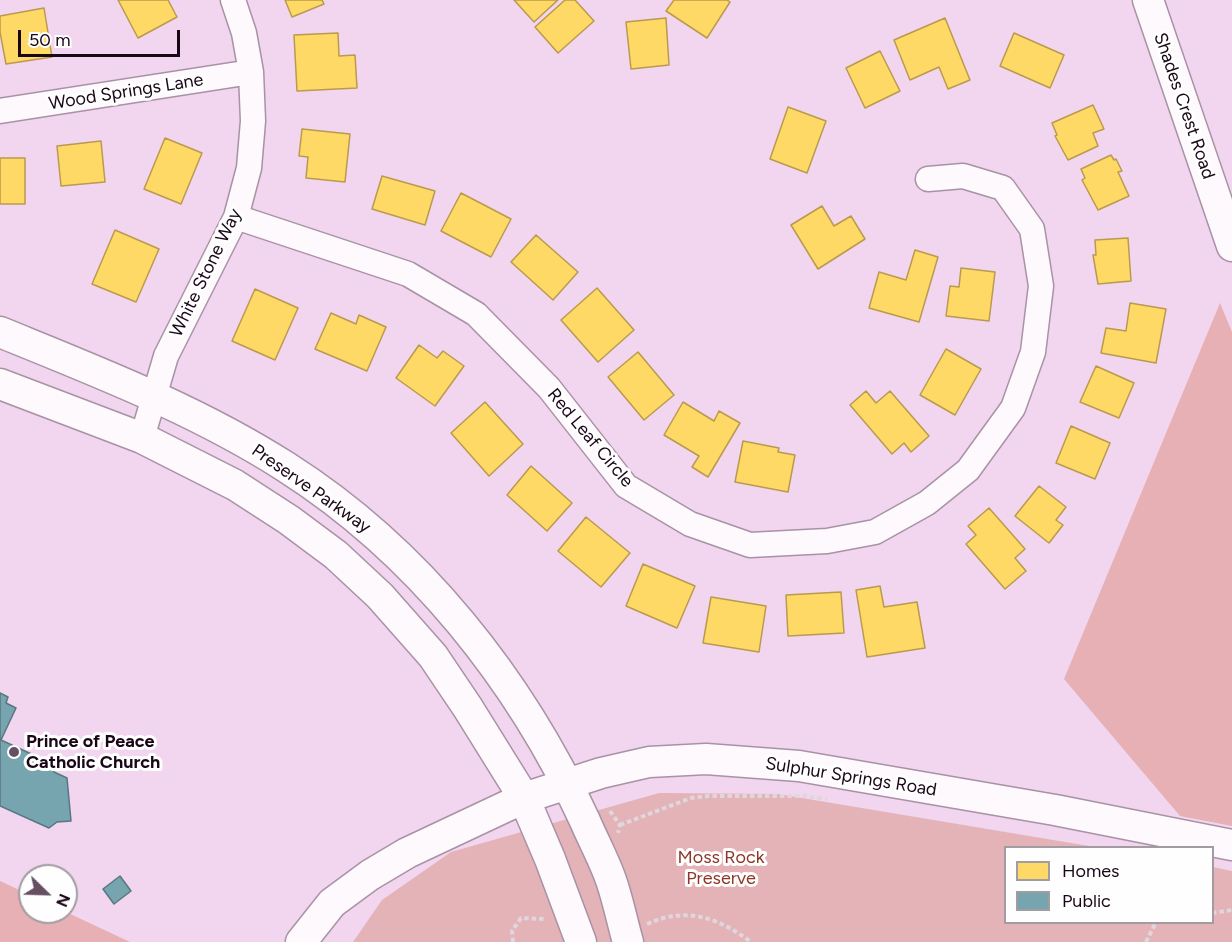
<!DOCTYPE html>
<html>
<head>
<meta charset="utf-8">
<style>
  body { margin:0 }
  #map { position:relative; width:1232px; height:942px; overflow:hidden; background:#f2d5ee; font-family:Figtree,sans-serif }
  canvas { display:block }
  .legend { position:absolute; left:1004px; top:846px; width:210px; height:78px; box-sizing:border-box; background:#fefefe; border:2px solid #a29ba2; margin:0; padding:8px 10px; list-style:none; font-size:18px; color:#190717 }
  .legend li { display:flex; align-items:center; gap:12px; height:30px }
  .legend b { width:30px; border:2px solid #a29ba2 }
  .north { position:absolute; left:18px; top:864px; width:60px; height:60px; box-sizing:border-box; background:#fefefe; border:2px solid #a29ba2; border-radius:50%; rotate:113deg; font-size:16px; font-weight:700; line-height:24px; text-align:center; color:#190717 }
  .north::after { content:''; display:block; margin:auto; width:21px; height:27px; background:#654f62; clip-path:polygon(50% 0,100% 100%,50% 72%,0 100%) }
  .scale { position:absolute; left:18px; top:30px; width:162px; height:27px; box-sizing:border-box; border:3px solid #190717; border-top:0; padding-left:8px; font-size:18px; line-height:21px; white-space:nowrap; color:#190717; -webkit-text-stroke:4px #fefefe; paint-order:stroke }
</style>
</head>
<body>
<div id="map">
<canvas width="1232" height="942"></canvas>
<ul class="legend">
<li><b style="height:16px;background:#ffd966"></b>Homes</li>
<li><b style="height:16px;background:#76a5af"></b>Public</li>
</ul>
<div class="north">N</div>
<div class="scale">50 m</div>
</div>
<script>
const ctx = document.querySelector('canvas').getContext('2d');
ctx.lineJoin = 'round';
function fillPath(path, color) {
  ctx.fillStyle = color;
  ctx.fill(path, 'evenodd');
}
function stroke(path, color, width, dash) {
  ctx.strokeStyle = color;
  ctx.lineWidth = width;
  ctx.lineCap = dash ? 'butt' : 'round';
  ctx.setLineDash(dash || []);
  ctx.stroke(path);
}
function write(font, color, halo, rows, align = 'center') {
  ctx.font = font + ' Figtree,sans-serif';
  ctx.lineWidth = 6;
  ctx.setLineDash([]);
  ctx.textBaseline = 'middle';
  ctx.strokeStyle = halo;
  ctx.fillStyle = color;
  for (const [text, x, y, turn = 0] of rows) {
    ctx.save();
    ctx.translate(x, y);
    ctx.rotate((+turn || 0) * Math.PI / 180);
    ctx.textAlign = isNaN(turn) ? turn : align;
    if (halo) ctx.strokeText(text, 0, 0);
    ctx.fillText(text, 0, 0);
    ctx.restore();
  }
}
fillPath(new Path2D(`
  M 659,793 L 778,794 L 1095,847 L 1006,848 L 1006,922 L 1212,922 L 1213,867 L 1232,871 L 1232,942 L 353,942 L 382,900 L 451,852 Z`), '#e4b3b8');
fillPath(new Path2D(`
  M 1220,303 L 1232,332 L 1232,826 L 1180,816 L 1064,679 Z
  M 0,881 L 30,895 L 30,912 L 66,912 L 130,942 L 0,942 Z`), '#e6b0b4');
const homes = new Path2D(`
  M 118,0 L 168,0 L 177,17 L 138,38 Z
  M 285,0 L 322,0 L 324,4 L 292,17 Z
  M 514,0 L 558,0 L 534,22 Z
  M 565,0 L 575,0 L 594,21 L 558,53 L 535,27 Z
  M 674,0 L 727,0 L 730,2 L 707,38 L 666,11 Z
  M 44,8 L 52,57 L 6,64 L 0,32 L 0,16 Z
  M 666,18 L 669,65 L 631,69 L 626,22 Z
  M 945,18 L 970,80 L 948,89 L 939,67 L 910,80 L 894,40 Z
  M 338,33 L 339,56 L 355,55 L 357,88 L 297,91 L 294,35 Z
  M 1014,33 L 1064,55 L 1050,88 L 1000,66 Z
  M 880,51 L 900,91 L 865,108 L 846,68 Z
  M 1093,105 L 1104,129 L 1093,133 L 1098,146 L 1068,160 L 1055,136 L 1057,135 L 1052,123 Z
  M 788,107 L 826,121 L 807,173 L 770,159 Z
  M 302,129 L 350,134 L 345,182 L 306,178 L 308,157 L 299,156 Z
  M 165,138 L 202,153 L 181,204 L 144,189 Z
  M 101,141 L 105,182 L 61,186 L 57,146 Z
  M 1111,155 L 1114,160 L 1116,159 L 1122,171 L 1118,172 L 1129,196 L 1098,210 L 1082,180 L 1085,178 L 1081,169 Z
  M 0,158 L 25,158 L 25,204 L 0,204 Z
  M 382,176 L 435,191 L 425,225 L 372,209 Z
  M 461,193 L 511,219 L 491,257 L 441,231 Z
  M 822,206 L 834,226 L 851,216 L 865,239 L 818,269 L 791,225 Z
  M 115,230 L 159,249 L 136,302 L 92,284 Z
  M 536,235 L 578,272 L 553,300 L 511,262 Z
  M 1128,238 L 1131,281 L 1098,284 L 1093,255 L 1096,255 L 1095,240 Z
  M 915,250 L 938,257 L 919,322 L 869,308 L 879,272 L 906,280 Z
  M 961,268 L 995,272 L 989,321 L 946,316 L 950,286 L 959,287 Z
  M 597,288 L 634,330 L 598,362 L 561,320 Z
  M 255,289 L 298,308 L 275,360 L 232,341 Z
  M 1130,303 L 1166,309 L 1156,363 L 1101,353 L 1106,328 L 1126,331 Z
  M 331,313 L 356,324 L 359,315 L 386,327 L 367,371 L 315,349 Z
  M 419,345 L 437,358 L 443,351 L 464,366 L 435,406 L 396,378 Z
  M 946,349 L 981,369 L 955,415 L 920,395 Z
  M 638,352 L 674,395 L 644,420 L 608,377 Z
  M 1096,366 L 1134,383 L 1119,418 L 1080,402 Z
  M 866,391 L 876,403 L 890,391 L 929,436 L 911,452 L 904,443 L 892,454 L 850,405 Z
  M 485,402 L 523,444 L 489,476 L 451,433 Z
  M 683,402 L 714,421 L 719,411 L 740,423 L 708,477 L 692,467 L 699,456 L 664,435 Z
  M 1071,426 L 1110,443 L 1095,479 L 1056,463 Z
  M 743,441 L 779,448 L 778,452 L 795,455 L 788,492 L 735,482 Z
  M 531,466 L 572,503 L 547,531 L 507,495 Z
  M 1039,486 L 1066,507 L 1056,520 L 1063,525 L 1049,543 L 1015,516 Z
  M 989,508 L 1025,549 L 1015,558 L 1026,571 L 1005,589 L 966,544 L 976,535 L 968,526 Z
  M 586,517 L 630,553 L 601,587 L 558,551 Z
  M 643,564 L 695,586 L 677,628 L 626,606 Z
  M 880,586 L 884,607 L 917,602 L 925,648 L 867,657 L 856,590 Z
  M 841,592 L 844,633 L 788,636 L 786,595 Z
  M 711,597 L 766,606 L 759,652 L 703,643 Z`);
fillPath(homes, '#ffd966');
stroke(homes, '#ba9a4e', 1.5);
const public = new Path2D(`
  M 0,693 L 8,697 L 6,703 L 16,708 L 1,740 L 53,764 L 54,772 L 67,778 L 71,821 L 57,822 L 49,828 L 0,806 Z
  M 120,876 L 131,891 L 114,904 L 103,889 Z`);
fillPath(public, '#76a5af');
stroke(public, '#5a7681', 1.5);
const minor = new Path2D(`
  M 0,111 L 251,72
  M 236,217 L 408,274 L 476,314 L 549,388 L 626,486 L 690,524 L 750,545 L 827,541 L 875,532 L 927,503 L 968,470 L 1013,408 L 1033,352 L 1041,286 L 1032,229 L 1003,188 L 963,176 L 928,179
  M 142,438 L 166,356 L 236,217 L 249,168 L 253,121 L 251,72 L 244,33 L 233,0`);
const tertiary = new Path2D(`
  M 1148,0 L 1232,246
  M 0,332 C 98,372 197,410 286,467 C 418,551 520,680 585,821 C 593,840 604,860 611,880 C 618,900 622,921 628,942
  M 0,384 L 142,438 L 235,485 L 289,520 L 336,555 L 380,596 L 433,656 L 468,708 L 524,798 L 550,859 L 581,942
  M 301,942 L 332,903 L 370,875 L 407,853 L 524,798 L 601,773 L 649,762 L 706,759 L 799,766 L 1055,810 L 1232,845`);
stroke(minor, '#a892a5', 27);
stroke(tertiary, '#a892a5', 33);
stroke(new Path2D(`
  M 610,811 L 620,825 L 618,833
  M 620,825 L 691,798 L 709,796 L 805,796 L 827,799
  M 1212,913 L 1232,910
  M 647,924 C 686,906 719,918 751,942
  M 513,942 L 512,931 L 521,918 L 545,919
  M 1146,942 L 1156,922`), '#dfd6de', 4, [4.5, 3]);
stroke(minor, '#fdf9fc', 24);
stroke(tertiary, '#fdf9fc', 30);
for (const [x, y, r, color] of [
  [14,752,6,"#654f62"]
]) {
  const dot = new Path2D();
  dot.arc(x, y, r, 0, 2 * Math.PI);
  ctx.fillStyle = color;
  ctx.fill(dot);
  stroke(dot, '#fefefe', 2);
}
write('18px', '#190717', '#fefefe', [
  ["Wood Springs Lane",126,92,-9],
  ["Shades Crest Road",1184,106,71],
  ["White Stone Way",206,273,-64],
  ["Red Leaf Circle",590,438,50],
  ["Preserve Parkway",311,489,35],
  ["Sulphur Springs Road",851,777,9]
]);
write('bold 18px', '#190717', '#fefefe', [
  ["Prince of Peace",26,742],
  ["Catholic Church",26,763]
], 'left');
write('18px', '#8d3628', '#fefefe', [
  ["Moss Rock",721,858],
  ["Preserve",721,879]
]);
</script>
</body>
</html>
